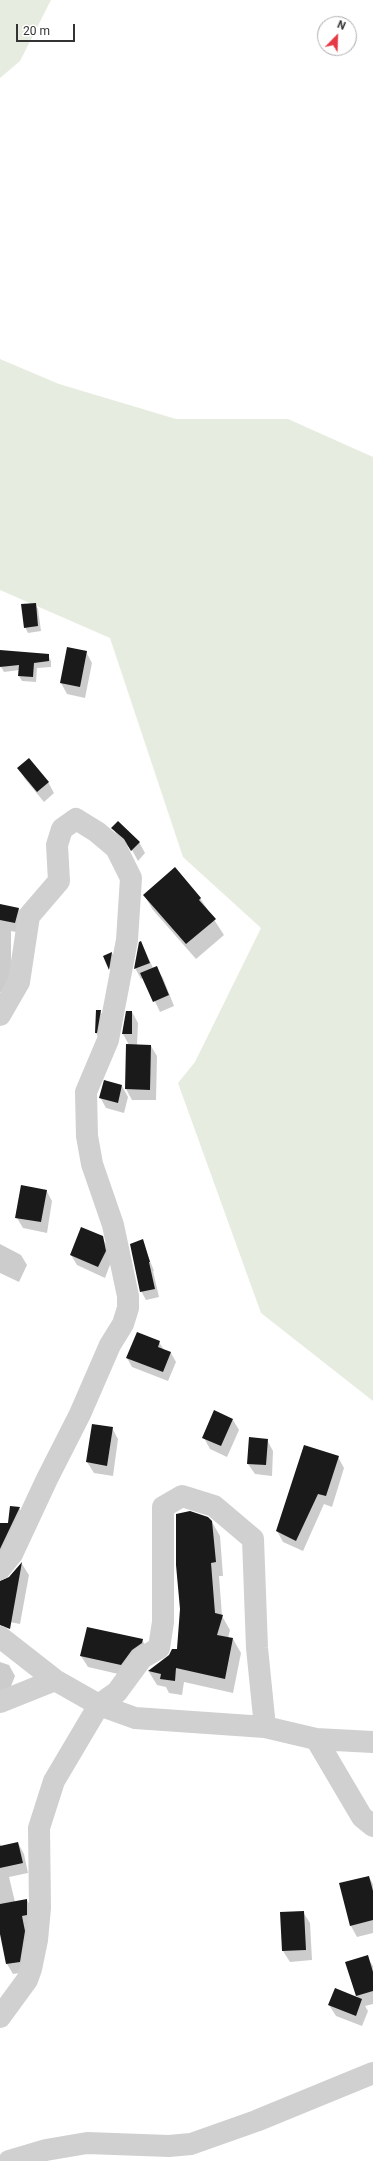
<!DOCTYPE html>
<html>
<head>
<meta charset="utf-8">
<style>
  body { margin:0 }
  #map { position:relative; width:373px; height:2161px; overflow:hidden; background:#fff; font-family:Roboto,sans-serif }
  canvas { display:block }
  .north { position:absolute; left:317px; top:16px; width:40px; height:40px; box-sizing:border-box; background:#fff; border:1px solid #adadad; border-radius:50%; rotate:23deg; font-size:11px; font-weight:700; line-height:16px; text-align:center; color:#333 }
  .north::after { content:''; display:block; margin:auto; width:14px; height:18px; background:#e63946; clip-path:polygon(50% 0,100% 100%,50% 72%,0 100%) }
  .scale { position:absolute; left:16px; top:24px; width:59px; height:18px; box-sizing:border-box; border:2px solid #333; border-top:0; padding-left:5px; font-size:12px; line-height:14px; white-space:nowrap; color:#333; -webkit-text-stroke:3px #fff; paint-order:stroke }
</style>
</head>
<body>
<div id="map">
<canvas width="373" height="2161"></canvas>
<div class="north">N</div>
<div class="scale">20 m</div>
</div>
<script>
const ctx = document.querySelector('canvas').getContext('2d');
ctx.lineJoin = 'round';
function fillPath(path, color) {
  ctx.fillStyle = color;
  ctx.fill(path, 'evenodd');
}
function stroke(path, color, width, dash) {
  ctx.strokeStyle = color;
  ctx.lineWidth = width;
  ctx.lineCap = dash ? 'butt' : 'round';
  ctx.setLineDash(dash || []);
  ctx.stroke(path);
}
fillPath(new Path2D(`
  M 0,0 L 51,0 L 20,61 L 0,78 Z
  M 0,359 L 59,384 L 176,419 L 288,419 L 373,457 L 373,1401 L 261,1313 L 178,1083 L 195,1062 L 261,928 L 183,857 L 110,638 L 0,590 Z`), '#e6ecdf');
fillPath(new Path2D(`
  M 35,604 L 38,609 L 41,631 L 28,633 L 25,627 Z
  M 86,652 L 92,663 L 85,698 L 67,694 L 61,683 Z
  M 48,655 L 51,661 L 51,667 L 37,668 L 36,682 L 22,681 L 19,676 L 19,670 L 4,672 L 1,667 Z
  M 19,769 L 48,782 L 54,793 L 44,802 L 25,779 Z
  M 113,828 L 139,842 L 145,853 L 138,861 L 132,850 L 119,839 Z
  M 144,895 L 200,898 L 224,935 L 196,959 L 153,910 Z
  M 0,905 L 19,909 L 25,920 L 21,933 L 11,931 L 11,992 L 0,992 Z
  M 141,942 L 153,968 L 156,967 L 163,978 L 174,1006 L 160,1012 L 144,978 L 141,979 L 135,968 Z
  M 112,953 L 118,964 L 115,979 L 104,956 Z
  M 100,1011 L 107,1022 L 102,1044 L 96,1033 Z
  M 132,1012 L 138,1023 L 137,1045 L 151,1046 L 157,1056 L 156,1100 L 132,1100 L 126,1089 L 129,1045 L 123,1034 Z
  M 105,1082 L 122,1086 L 128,1097 L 124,1113 L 106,1108 L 100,1097 Z
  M 46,1190 L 52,1201 L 47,1233 L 23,1228 L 17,1218 Z
  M 102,1237 L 108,1248 L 111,1262 L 105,1278 L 77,1265 L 71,1255 Z
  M 142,1240 L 154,1271 L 153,1271 L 159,1297 L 146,1300 L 141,1291 Z
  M 0,1244 L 21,1255 L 27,1265 L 19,1282 L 0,1273 Z
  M 159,1342 L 164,1350 L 171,1353 L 176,1362 L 168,1381 L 132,1367 L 127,1358 Z
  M 233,1420 L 239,1430 L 227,1457 L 210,1449 L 204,1438 Z
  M 112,1428 L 118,1439 L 113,1476 L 94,1473 L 87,1462 Z
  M 267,1440 L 273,1451 L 272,1476 L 255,1474 L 248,1464 Z
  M 304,1446 L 338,1457 L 344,1468 L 332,1507 L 324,1504 L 303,1551 L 283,1542 L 277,1531 Z
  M 19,1508 L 27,1520 L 0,1570 L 0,1524 L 9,1524 Z
  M 189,1512 L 212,1522 L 220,1536 L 223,1576 L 219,1576 L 222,1616 L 230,1630 L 228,1638 L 233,1639 L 241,1653 L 233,1693 L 184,1682 L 182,1695 L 169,1693 L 166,1687 L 157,1685 L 149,1672 L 177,1650 L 181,1609 L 176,1515 Z
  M 22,1564 L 29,1575 L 20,1624 L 0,1620 L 0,1581 L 5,1582 Z
  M 142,1640 L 149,1651 L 127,1676 L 88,1667 L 81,1656 Z
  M 0,1662 L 9,1665 L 15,1676 L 6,1699 L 0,1703 Z
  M 18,1843 L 24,1854 L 28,1873 L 9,1877 L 15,1902 L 27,1900 L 33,1910 L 25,1972 L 13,1974 L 7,1964 L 0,1931 L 0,1844 L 2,1847 Z
  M 369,1877 L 373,1884 L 373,1933 L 357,1937 L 351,1926 L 340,1884 Z
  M 303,1912 L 310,1923 L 312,1960 L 290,1962 L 283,1951 Z
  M 367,1957 L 373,1966 L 373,2004 L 365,2006 L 368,2011 L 362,2026 L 336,2016 L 329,2005 L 358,1999 L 347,1963 Z`), '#0003');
fillPath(new Path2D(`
  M 36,603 L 38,626 L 24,628 L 21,604 Z
  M 67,647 L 87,651 L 80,687 L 60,683 Z
  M 0,650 L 49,654 L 49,661 L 34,663 L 33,677 L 18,676 L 19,665 L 0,667 Z
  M 29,758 L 49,782 L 37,792 L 17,768 Z
  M 118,821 L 140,842 L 131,851 L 124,839 L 111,828 Z
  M 175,867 L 201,898 L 199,900 L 216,919 L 186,944 L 143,895 Z
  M 0,904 L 19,908 L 15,923 L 0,920 Z
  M 141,941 L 150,963 L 134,969 L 139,942 Z
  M 112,952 L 109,970 L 103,956 Z
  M 157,966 L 169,995 L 153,1002 L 140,973 Z
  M 96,1010 L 101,1010 L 97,1033 L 95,1033 Z
  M 126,1011 L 132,1011 L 132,1034 L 122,1034 Z
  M 126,1044 L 151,1045 L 150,1090 L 125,1089 Z
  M 104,1080 L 122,1085 L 118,1103 L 99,1098 Z
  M 21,1185 L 47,1190 L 41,1222 L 15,1218 Z
  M 81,1227 L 103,1236 L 106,1251 L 98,1267 L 70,1255 Z
  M 143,1239 L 150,1262 L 149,1262 L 155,1289 L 140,1292 L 130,1244 Z
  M 137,1332 L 160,1341 L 158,1347 L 171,1352 L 163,1372 L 126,1358 Z
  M 214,1410 L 233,1419 L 221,1446 L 202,1438 Z
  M 92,1424 L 113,1427 L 107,1466 L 86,1462 Z
  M 249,1437 L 268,1439 L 266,1465 L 247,1464 Z
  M 304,1445 L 339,1456 L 326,1496 L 318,1494 L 296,1541 L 276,1531 Z
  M 10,1506 L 20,1507 L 0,1549 L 0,1523 L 8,1523 Z
  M 190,1511 L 208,1517 L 212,1521 L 216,1562 L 211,1563 L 215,1613 L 223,1615 L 217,1635 L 233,1638 L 225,1679 L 176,1668 L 175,1681 L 160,1679 L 161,1674 L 148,1671 L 169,1655 L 172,1649 L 177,1649 L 180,1609 L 176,1565 L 176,1514 Z
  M 22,1562 L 10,1629 L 0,1625 L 0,1581 L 9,1577 Z
  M 87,1627 L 143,1639 L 142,1643 L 132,1650 L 121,1665 L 80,1656 Z
  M 18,1842 L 23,1863 L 0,1868 L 0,1846 Z
  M 369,1876 L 373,1891 L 373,1920 L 350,1926 L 339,1883 Z
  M 27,1899 L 27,1915 L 22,1916 L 25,1931 L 20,1962 L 6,1964 L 0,1934 L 0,1904 Z
  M 304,1911 L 306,1950 L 282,1951 L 280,1912 Z
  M 368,1955 L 373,1972 L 373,1991 L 356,1996 L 345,1962 Z
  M 335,1988 L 362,1999 L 356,2016 L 328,2005 Z`), '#1a1a1a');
stroke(new Path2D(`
  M 0,1015 L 19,982 L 29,916 L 59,881 L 57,845 L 62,829 L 76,819 L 97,832 L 116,848 L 131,878 L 127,940 L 108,1040 L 86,1092 L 87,1136 L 92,1164 L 113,1225 L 128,1296 L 128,1308 L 123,1324 L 110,1345 L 80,1414 L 47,1479 L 12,1554 L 0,1569
  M 0,1637 L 55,1680 L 99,1705 L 135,1718 L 265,1727 L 316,1739 L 373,1742
  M 0,1702 L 55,1680
  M 316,1739 L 362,1817 L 373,1826
  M 0,2017 L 27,1980 L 31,1969 L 37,1940 L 40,1908 L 39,1828 L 54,1781 L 99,1705 L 117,1692 L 142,1658 L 159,1648 L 163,1622 L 163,1507 L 182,1496 L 214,1506 L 253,1539 L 257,1648 L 265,1727
  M 9,2161 L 46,2150 L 87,2143 L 169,2146 L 191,2144 L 256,2121 L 373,2073`), '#d0d0d0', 22);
</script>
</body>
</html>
